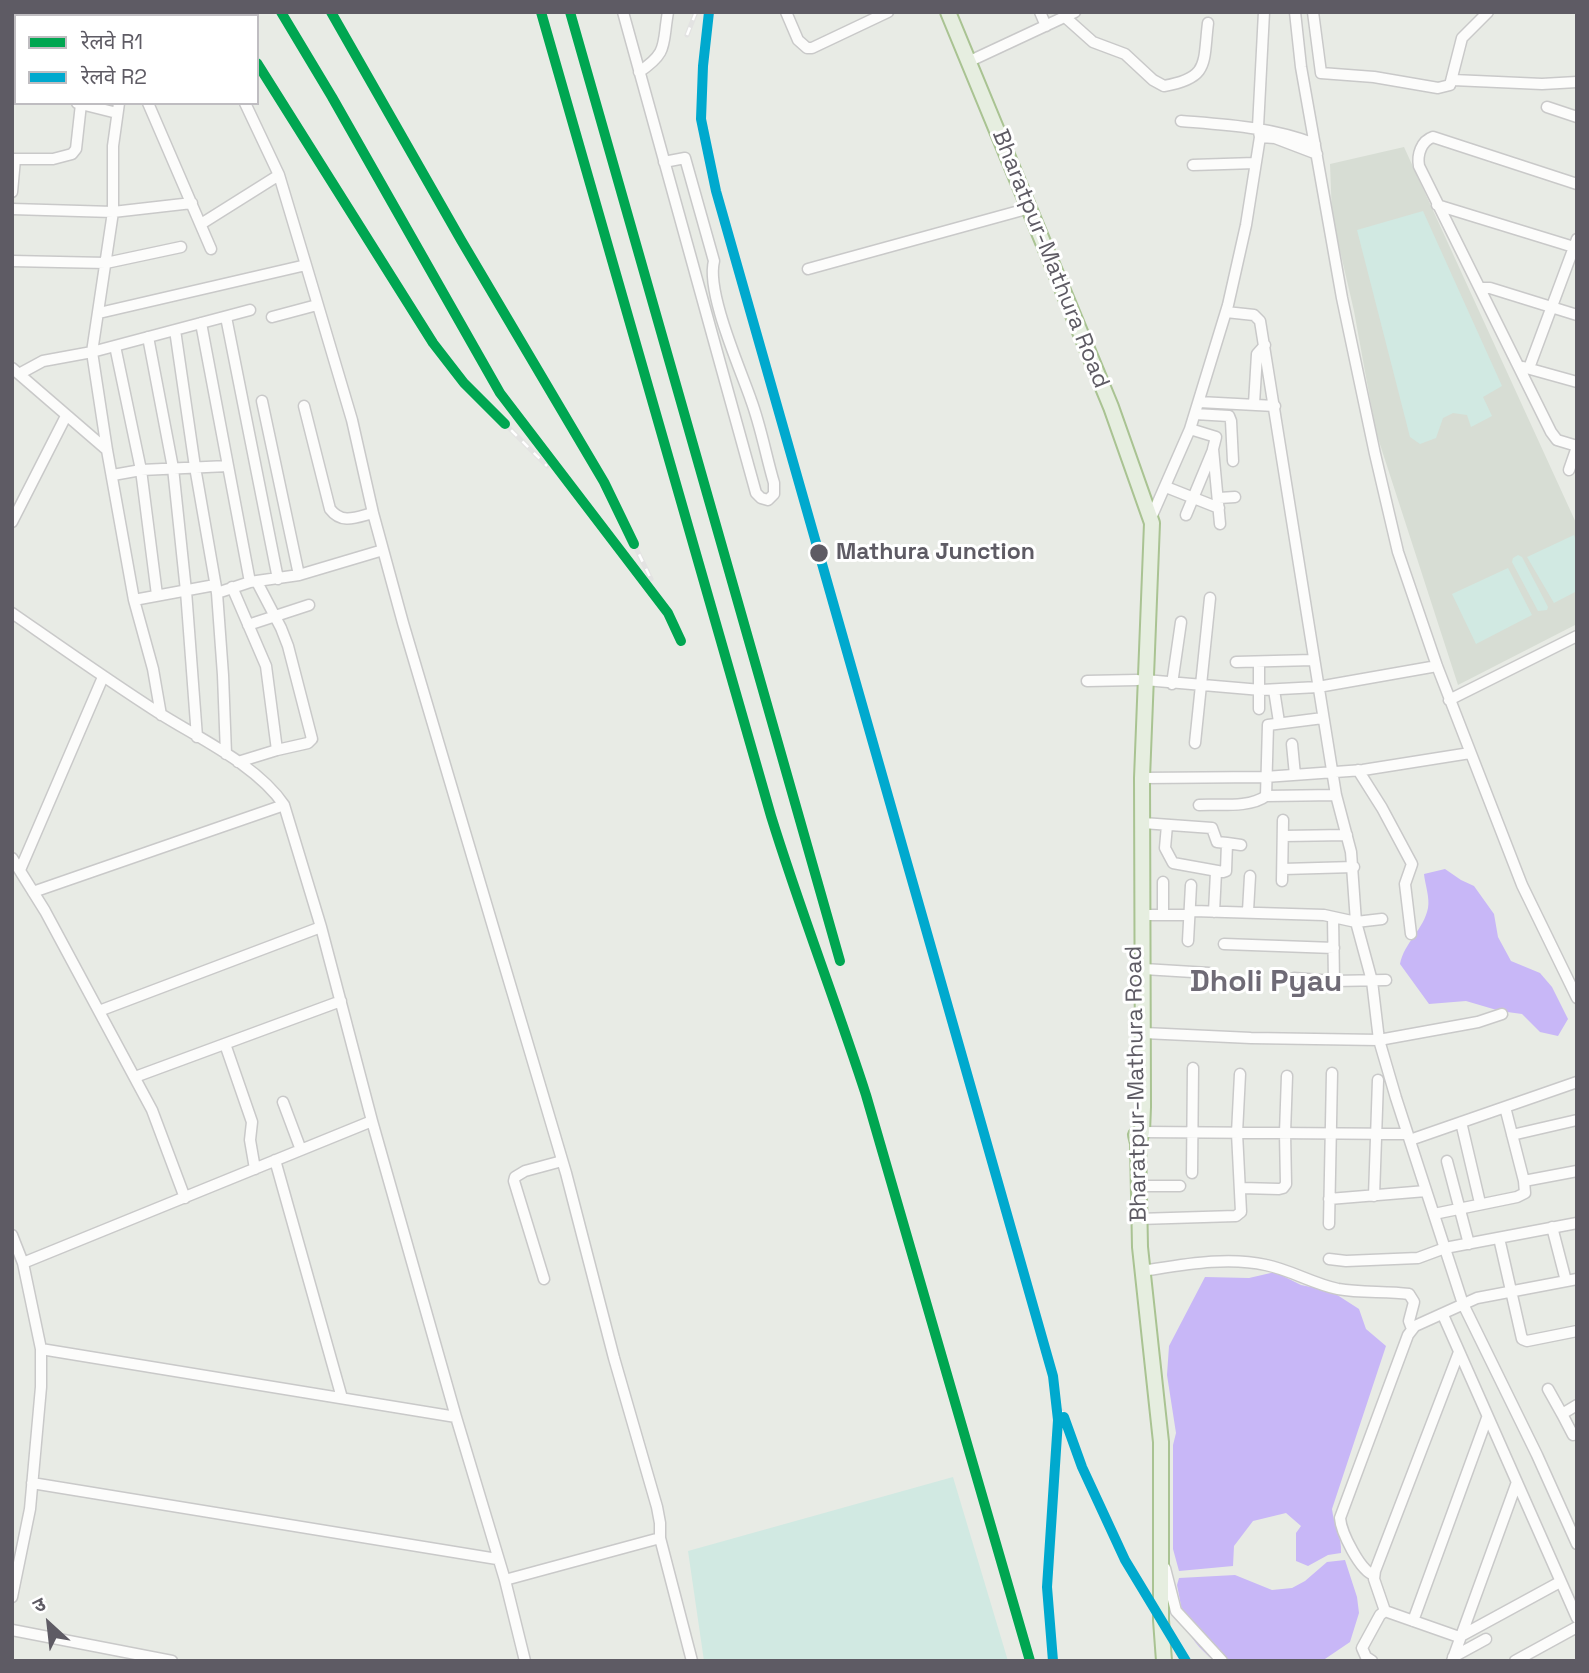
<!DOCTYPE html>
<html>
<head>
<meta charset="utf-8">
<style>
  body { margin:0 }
  #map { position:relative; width:1589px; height:1673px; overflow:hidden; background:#e8ebe5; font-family:"Space Grotesk","Noto Sans Devanagari",sans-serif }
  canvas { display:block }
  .frame { position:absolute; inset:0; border:14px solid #5e5b64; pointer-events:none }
  .legend { position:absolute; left:14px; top:14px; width:245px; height:91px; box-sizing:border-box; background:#fff; border:2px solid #bfbdc1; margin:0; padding:9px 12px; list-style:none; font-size:21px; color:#5e5b64 }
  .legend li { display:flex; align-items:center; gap:14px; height:35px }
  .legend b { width:35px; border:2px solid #bfbdc1 }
  .north { position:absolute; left:14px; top:1589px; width:70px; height:70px; -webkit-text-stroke:5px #fff; paint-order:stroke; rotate:333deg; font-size:19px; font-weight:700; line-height:28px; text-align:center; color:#5e5b64 }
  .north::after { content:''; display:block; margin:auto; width:24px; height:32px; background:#5e5b64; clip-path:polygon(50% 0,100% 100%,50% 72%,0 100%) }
</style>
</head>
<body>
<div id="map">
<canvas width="1589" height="1673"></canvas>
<div class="frame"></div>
<ul class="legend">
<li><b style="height:9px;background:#00a651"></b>रेलवे R1</li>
<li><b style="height:9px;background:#00a9ce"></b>रेलवे R2</li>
</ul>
<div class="north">उ</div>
</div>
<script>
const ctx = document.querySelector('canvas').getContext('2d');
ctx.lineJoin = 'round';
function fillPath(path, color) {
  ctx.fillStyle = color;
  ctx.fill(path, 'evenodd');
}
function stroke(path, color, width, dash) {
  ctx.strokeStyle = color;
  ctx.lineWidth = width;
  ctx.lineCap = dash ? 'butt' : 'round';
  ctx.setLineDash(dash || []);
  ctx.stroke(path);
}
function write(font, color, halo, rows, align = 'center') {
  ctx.font = font + ' "Space Grotesk",sans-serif';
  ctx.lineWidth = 6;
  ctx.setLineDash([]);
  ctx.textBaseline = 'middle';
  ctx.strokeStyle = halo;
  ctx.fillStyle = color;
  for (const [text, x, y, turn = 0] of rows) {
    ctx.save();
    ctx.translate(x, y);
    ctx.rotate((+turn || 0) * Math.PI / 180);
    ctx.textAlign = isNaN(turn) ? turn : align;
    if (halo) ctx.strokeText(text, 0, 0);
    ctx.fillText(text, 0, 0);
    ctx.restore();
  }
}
fillPath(new Path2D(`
  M 1404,147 L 1577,525 L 1577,624 L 1458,685 L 1376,432 L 1354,311 L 1332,216 L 1330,164 Z`), '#d7ddd4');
fillPath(new Path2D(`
  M 1423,211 L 1502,386 L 1483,397 L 1492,416 L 1471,427 L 1467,415 L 1453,413 L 1443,418 L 1436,438 L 1420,444 L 1410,437 L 1357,230 Z
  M 1574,535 L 1577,544 L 1577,591 L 1554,603 L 1527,557 Z
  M 1518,555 L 1522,557 L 1548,607 L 1547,610 L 1538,611 L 1512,562 L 1513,558 Z
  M 1508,568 L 1532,615 L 1476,644 L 1452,594 Z
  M 953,1477 L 1008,1661 L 704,1661 L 688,1551 Z`), '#d1e9e2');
fillPath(new Path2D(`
  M 1445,869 L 1461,880 L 1474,886 L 1494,914 L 1498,937 L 1511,961 L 1540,973 L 1552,987 L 1568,1019 L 1558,1036 L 1540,1032 L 1522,1014 L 1500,1011 L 1466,1001 L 1429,1004 L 1400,964 C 1404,943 1424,929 1428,908 C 1430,898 1425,884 1424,874 Z
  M 1275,1272 L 1301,1285 L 1331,1291 L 1359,1309 L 1366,1329 L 1386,1346 L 1332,1509 C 1334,1527 1342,1535 1341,1553 L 1328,1555 L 1308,1566 L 1296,1561 L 1296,1533 L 1301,1526 L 1286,1513 L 1253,1521 L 1234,1546 L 1233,1566 L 1179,1571 L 1173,1549 L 1173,1445 L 1176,1433 L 1167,1375 L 1169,1346 L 1205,1277 L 1249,1278 Z
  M 1345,1560 L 1357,1597 L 1359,1613 L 1350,1642 L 1322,1661 L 1214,1661 C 1182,1633 1185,1624 1177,1585 L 1179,1578 L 1235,1575 L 1272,1590 L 1292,1588 L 1305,1581 L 1327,1562 Z`), '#c8b7f7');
const minor = new Path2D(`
  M 69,12 L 69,16
  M 197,12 L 199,16
  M 623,12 L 756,493 L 761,498 L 768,500 L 774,494 L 774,483 C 766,456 761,427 751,400 C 740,368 706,292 714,261 L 685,158 L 664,162
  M 786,12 L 798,40 L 807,48 L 812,48 L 888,12
  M 1040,12 L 1046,26
  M 1295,12 L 1301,67 L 1342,298 L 1375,454 L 1398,552 L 1437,666 L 1522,885 L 1577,998
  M 1313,12 L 1321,73 L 1374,77 L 1438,88 L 1450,85 L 1462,38 L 1488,12
  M 47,16 L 48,12
  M 87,16 L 122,16
  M 1065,17 L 1093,42 L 1125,54 L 1153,80 L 1164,86 C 1210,78 1203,63 1208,23
  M 970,61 L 1075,12
  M 639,72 C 669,52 662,45 668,12
  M 1453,80 L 1542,84 L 1577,82
  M 12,94 L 16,95
  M 77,103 L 117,113
  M 119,103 L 113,146 L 113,212 L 92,352 L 107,450 L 134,600 L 153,669 L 161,715
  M 148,103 L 211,249
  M 245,103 L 279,175 L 306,265 L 352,420 L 373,513 L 403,623 L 566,1173 L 614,1358 L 657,1507 L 660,1523 L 660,1538 L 692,1661
  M 1547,107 L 1577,117
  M 1181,121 C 1229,125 1270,127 1315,144
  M 1260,137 L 1275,138 L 1317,154
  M 12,159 L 53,159 L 72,154 L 76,149 L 81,104
  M 1193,165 L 1255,163
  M 1577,184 L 1433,137 C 1421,141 1417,155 1419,166 L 1551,432 L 1557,440 L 1577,446
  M 12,192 L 15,159
  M 1437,205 L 1577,248
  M 12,209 L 113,212 L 192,203
  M 201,224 L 279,175
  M 12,261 L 106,263 L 181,247
  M 808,269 L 1030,208
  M 1480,288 L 1490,288 L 1577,315
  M 1226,312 L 1254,315 L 1260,321 L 1336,795 L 1351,852 L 1356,922 L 1372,981 L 1379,1040 L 1396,1098 L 1463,1304 L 1537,1455 L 1577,1544
  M 99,313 L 306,265
  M 226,317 L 278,579
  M 272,317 L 317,305
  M 201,323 L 250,582
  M 175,330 L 195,467 L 217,593 L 223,675 L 226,754
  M 148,337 L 173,468 L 186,591 L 197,737
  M 115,346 L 141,470 L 157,595
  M 1523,367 L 1577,382
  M 12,368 L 107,450
  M 1529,368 L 1577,239
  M 19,374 L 43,361 L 92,352 L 250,310
  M 262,401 L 299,575
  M 1199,402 L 1275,406
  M 1254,404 L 1257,354 L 1265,345
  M 304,406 L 330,509 C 342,525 357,517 373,513
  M 1195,414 L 1229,416 L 1231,421 L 1233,461
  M 1190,429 L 1216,437 L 1213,449 L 1220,524
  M 1569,470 L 1577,447
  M 113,475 L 141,470 L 228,466
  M 1166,487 L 1219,508
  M 1219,498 L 1235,497
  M 1186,515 L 1213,450
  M 1151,518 L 1190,429 L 1228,305 L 1246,225 L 1260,137 L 1258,127 L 1264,12
  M 12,522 L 66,416
  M 232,587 L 266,666 L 277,750
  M 217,593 L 250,582 L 299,575 L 383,550
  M 134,600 L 215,585
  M 12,613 C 61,647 109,681 159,713 C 200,739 257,765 284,805 L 321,927 L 372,1121 L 456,1417 L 505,1580 L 525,1661
  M 248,625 L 309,605
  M 1236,662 L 1313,660
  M 1145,680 L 1261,690 L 1318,687 L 1437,666
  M 1087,681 L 1137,680
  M 1172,684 L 1181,622
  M 1274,690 L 1279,722
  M 1449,700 L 1577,636
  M 1259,709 L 1259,663
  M 1195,743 L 1210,598
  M 1292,744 L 1295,775
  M 238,762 L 277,750 L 308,743 L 312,739 L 288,646 L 281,628 L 257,582
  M 1358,770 L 1382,808 L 1412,864 L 1405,884 L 1411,934
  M 1142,778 L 1265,777 L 1363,770 L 1470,753
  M 1266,796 L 1336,795
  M 1199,805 C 1219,804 1250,808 1266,796 L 1268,725 L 1323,718
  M 1143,823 L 1212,828 L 1217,842 L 1227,843
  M 1167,825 L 1165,848 L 1173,863 L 1223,872 L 1226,871 L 1227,843 L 1241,845
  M 1283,836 L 1347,835
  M 12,858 L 45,911 L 152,1110 L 185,1198
  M 1283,869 L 1354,867
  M 20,870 L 103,677
  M 1282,881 L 1283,820
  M 33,892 L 284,805
  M 1248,911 L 1250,876
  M 1214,912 L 1216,872
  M 1144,915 L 1186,915 L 1193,911 L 1324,915 L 1356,922 L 1382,919
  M 1163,915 L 1163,882
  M 1333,917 L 1334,981
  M 1188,941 L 1191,885
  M 1224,944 L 1334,948
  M 1144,969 L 1209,973
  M 1294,978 L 1334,981 L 1386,980
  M 99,1011 L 321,927
  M 1144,1033 L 1251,1038 L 1379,1040 L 1478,1022 L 1502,1014
  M 225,1044 L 252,1122 L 250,1140 L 255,1169
  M 135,1077 L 341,1001
  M 283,1102 L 301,1150
  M 1461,1122 L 1480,1203
  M 1142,1132 L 1407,1134
  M 1512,1135 L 1577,1120
  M 1410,1140 L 1577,1082
  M 275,1160 L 342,1398
  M 1447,1161 L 1469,1244
  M 1192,1173 L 1193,1068
  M 1524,1181 L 1577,1171
  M 1138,1186 L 1180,1186
  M 1241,1188 L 1279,1189 L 1283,1188 L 1286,1184 L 1285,1133 L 1287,1076
  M 1374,1196 L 1378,1080
  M 1329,1199 L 1426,1191
  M 1434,1214 L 1517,1197 L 1525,1193 L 1524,1181 L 1505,1107
  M 1138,1219 L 1236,1216 L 1241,1212 L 1237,1133 L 1240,1074
  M 1329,1224 L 1332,1073
  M 1552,1227 L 1566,1281
  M 12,1235 L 23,1263 L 41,1349 L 41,1387 L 30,1509 L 12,1597
  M 1499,1238 L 1522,1339 L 1527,1341 L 1577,1331
  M 1329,1259 L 1346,1261 L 1418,1258 L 1445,1248 L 1577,1223
  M 23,1263 L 372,1121
  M 1142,1271 C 1182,1265 1226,1256 1266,1265 C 1291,1270 1313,1284 1338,1289 C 1361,1293 1385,1291 1409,1294 L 1414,1302 L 1409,1321 L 1412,1329
  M 544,1279 L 514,1181 L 515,1177 L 525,1171 L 562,1161
  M 1443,1315 L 1577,1618
  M 41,1349 L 456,1417
  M 1548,1389 L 1562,1414 L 1577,1405
  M 1562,1414 L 1573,1435
  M 32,1483 L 497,1559
  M 1165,1568 L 1176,1611 L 1222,1661
  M 1374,1575 C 1360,1571 1341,1532 1340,1518 L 1408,1335 L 1415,1326 L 1477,1298 L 1577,1279
  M 505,1580 L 660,1538
  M 1385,1611 L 1374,1579 L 1375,1571 L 1459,1352
  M 1413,1621 L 1487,1418
  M 12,1630 L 172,1661
  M 1453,1657 L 1486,1639
  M 1372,1661 L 1366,1657 L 1362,1648 L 1380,1615 L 1385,1611 L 1459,1637 L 1560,1582
  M 1452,1661 L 1517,1482
  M 1515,1661 L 1577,1627`);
const highway = new Path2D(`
  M 948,12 L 1111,407 L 1152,523 L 1142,778 L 1143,1107 L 1142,1132 L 1138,1143
  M 1136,1135 L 1138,1143 L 1140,1247 L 1161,1442 L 1161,1620 L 1164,1661`);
stroke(minor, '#c9c9c9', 13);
stroke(highway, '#a9c392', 18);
stroke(minor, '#fcfcfb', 10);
stroke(highway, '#e6eee0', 14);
const rail = new Path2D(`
  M 226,12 L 228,16
  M 281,12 L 332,97 L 500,393 L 668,613 L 681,641
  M 331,12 L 461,240 L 604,482 L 651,579
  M 709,12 L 703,66 L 701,119 L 716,191 L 1053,1376 L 1058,1420 L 1047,1587 L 1053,1661
  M 687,35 L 696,12
  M 257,63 L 433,343 L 464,383 L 547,466
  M 1062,1411 C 1085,1501 1138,1582 1186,1661`);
stroke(rail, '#e3e3e2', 5);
stroke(rail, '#fff', 2.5, [8]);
stroke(new Path2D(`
  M 281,12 L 332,97 L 500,393 L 668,613 L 681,641
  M 331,12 L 461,240 L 604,482 L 634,544
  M 541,12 L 771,816 C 800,910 836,1002 866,1095 L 1030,1661
  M 570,12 L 840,961
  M 257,63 L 433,343 L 464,383 L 505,424`), '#00a651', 10);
stroke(new Path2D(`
  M 709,12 L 703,66 L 701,119 L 716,191 L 1053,1376 L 1058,1420 L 1047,1587 L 1053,1661
  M 1064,1417 L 1082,1467 L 1125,1560 L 1186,1661`), '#00a9ce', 10);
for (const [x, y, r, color] of [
  [819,553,10,"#5e5b64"]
]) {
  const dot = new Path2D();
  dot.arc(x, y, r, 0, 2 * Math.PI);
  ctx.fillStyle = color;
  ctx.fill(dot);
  stroke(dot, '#fff', 2.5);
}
write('23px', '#5e5b64', '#fff', [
  ["Bharatpur-Mathura Road",1050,259,68],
  ["Bharatpur-Mathura Road",1137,1084,-91]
]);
write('bold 23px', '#5e5b64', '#fff', [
  ["Mathura Junction",836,553]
], 'left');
write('bold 30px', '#6f6b76', '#fff', [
  ["Dholi Pyau",1266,983]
]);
</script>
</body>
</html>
